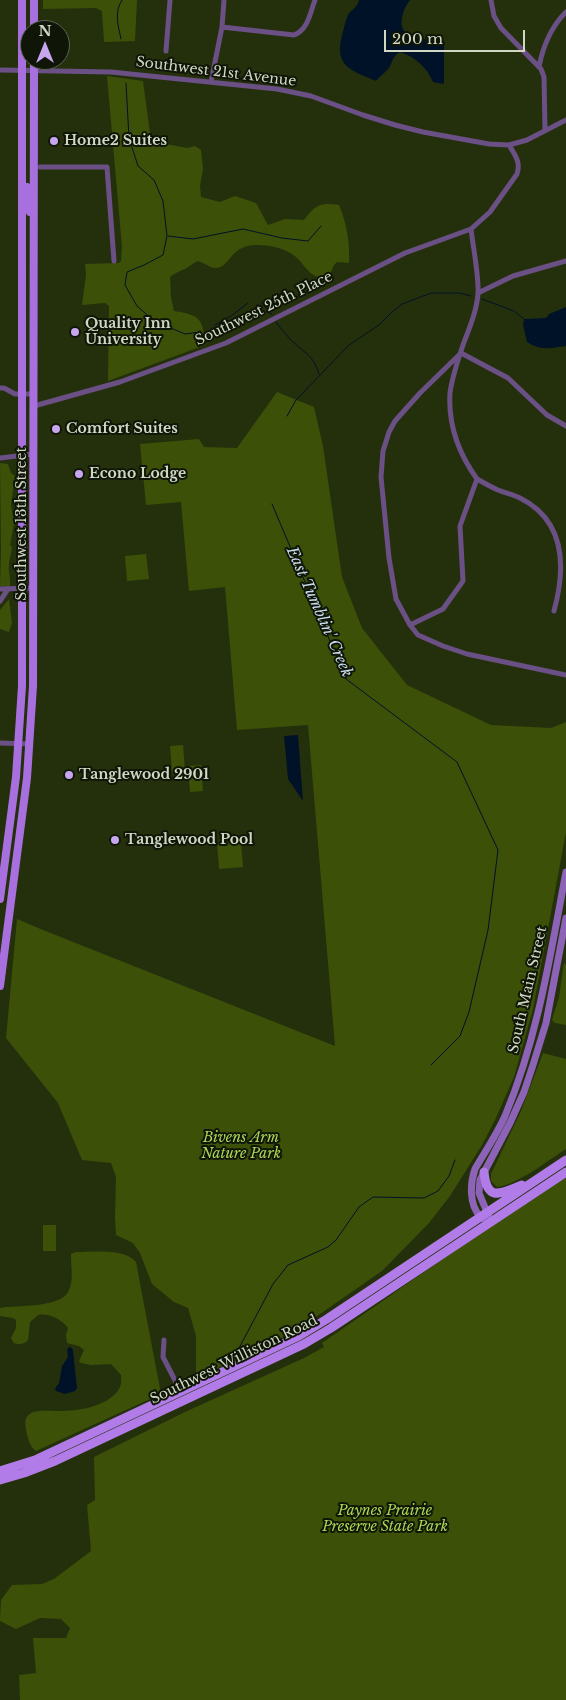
<!DOCTYPE html>
<html>
<head>
<meta charset="utf-8">
<style>
  body { margin:0 }
  #map { position:relative; width:566px; height:1700px; overflow:hidden; background:#24300c; font-family:"Libre Baskerville",serif }
  canvas { display:block }
  .north { position:absolute; left:20px; top:20px; width:50px; height:50px; box-sizing:border-box; background:#101607; border:1px solid #5d6453; border-radius:50%; rotate:0deg; font-size:14px; font-weight:700; line-height:20px; text-align:center; color:#d0d8c4 }
  .north::after { content:''; display:block; margin:auto; width:18px; height:22px; background:#c8a6ef; clip-path:polygon(50% 0,100% 100%,50% 72%,0 100%) }
  .scale { position:absolute; left:384px; top:30px; width:141px; height:22px; box-sizing:border-box; border:2px solid #d0d8c4; border-top:0; padding-left:6px; font-size:15px; line-height:18px; white-space:nowrap; color:#d0d8c4; -webkit-text-stroke:4px #101607; paint-order:stroke }
</style>
</head>
<body>
<div id="map">
<canvas width="566" height="1700"></canvas>
<div class="north">N</div>
<div class="scale">200 m</div>
</div>
<script>
const ctx = document.querySelector('canvas').getContext('2d');
ctx.lineJoin = 'round';
function fillPath(path, color) {
  ctx.fillStyle = color;
  ctx.fill(path, 'evenodd');
}
function stroke(path, color, width, dash) {
  ctx.strokeStyle = color;
  ctx.lineWidth = width;
  ctx.lineCap = dash ? 'butt' : 'round';
  ctx.setLineDash(dash || []);
  ctx.stroke(path);
}
function write(font, color, halo, rows, align = 'center') {
  ctx.font = font + ' "Libre Baskerville",serif';
  ctx.lineWidth = 4;
  ctx.setLineDash([]);
  ctx.textBaseline = 'middle';
  ctx.strokeStyle = halo;
  ctx.fillStyle = color;
  for (const [text, x, y, turn = 0] of rows) {
    ctx.save();
    ctx.translate(x, y);
    ctx.rotate((+turn || 0) * Math.PI / 180);
    ctx.textAlign = isNaN(turn) ? turn : align;
    if (halo) ctx.strokeText(text, 0, 0);
    ctx.fillText(text, 0, 0);
    ctx.restore();
  }
}
fillPath(new Path2D(`
  M 43,0 L 137,0 L 135,41 L 104,42 L 102,11 L 96,8 L 43,9 Z
  M 107,76 L 143,81 L 151,141 L 187,148 L 195,146 L 201,150 L 203,168 L 200,186 L 201,197 L 220,202 L 235,196 L 256,203 L 268,225 L 285,219 L 304,220 C 315,205 320,202 339,205 C 347,224 350,243 349,263 L 337,262 L 334,265 L 329,277 C 307,280 307,264 292,254 C 283,248 268,245 258,245 C 230,244 230,268 216,268 C 209,268 205,263 198,261 C 191,264 187,269 182,270 C 177,273 175,273 170,277 L 171,297 L 174,311 C 200,315 203,318 205,345 L 108,381 L 109,306 L 105,303 L 82,305 L 86,275 L 85,264 L 119,263 L 121,261 L 122,247 Z
  M 277,392 L 314,407 L 323,446 L 342,577 L 362,628 L 407,685 L 491,725 L 551,728 L 566,722 L 566,832 L 533,1009 L 514,1077 L 495,1120 L 482,1145 L 450,1196 L 429,1223 L 382,1271 L 307,1323 L 274,1342 L 196,1378 L 196,1336 L 188,1308 L 174,1302 L 152,1284 L 140,1253 L 133,1243 L 116,1235 L 115,1217 L 116,1177 L 111,1163 L 82,1160 L 58,1103 L 6,1038 L 17,919 L 43,930 L 335,1046 L 308,725 L 237,730 L 225,587 L 189,591 L 181,502 L 146,505 L 140,444 L 199,439 L 204,447 L 237,448 Z
  M 0,463 L 8,464 L 11,473 L 15,476 L 11,505 L 14,524 L 10,545 L 12,547 C 12,553 9,558 9,564 C 8,572 11,578 10,586 L 0,586 L 1,551 Z
  M 146,554 L 149,579 L 127,581 L 125,556 Z
  M 9,599 L 12,623 L 9,632 L 0,629 L 0,610 Z
  M 183,745 L 185,771 L 172,772 L 170,746 Z
  M 201,765 L 203,791 L 190,792 L 188,766 Z
  M 241,842 L 243,867 L 219,869 L 217,843 Z
  M 564,963 L 566,965 L 566,1025 L 555,1023 L 552,1020 L 559,997 Z
  M 543,1053 L 566,1059 L 566,1149 C 547,1161 519,1184 497,1187 L 491,1181 L 491,1174 L 521,1111 Z
  M 566,1177 L 566,1700 L 20,1700 L 19,1675 L 36,1673 L 33,1638 L 66,1638 L 70,1628 L 61,1619 L 40,1618 L 16,1629 L 0,1621 L 1,1600 L 12,1585 L 42,1584 L 54,1579 L 91,1551 L 87,1505 L 95,1500 L 94,1457 L 185,1412 L 304,1358 L 324,1347 L 322,1343 C 403,1287 483,1230 566,1177 Z
  M 43,1225 L 56,1225 L 56,1251 L 43,1251 Z
  M 76,1252 C 93,1252 125,1248 136,1262 L 161,1394 L 36,1451 C 29,1446 28,1438 26,1430 C 25,1424 24,1417 31,1413 C 37,1410 47,1411 54,1411 C 75,1411 97,1409 113,1396 C 120,1390 122,1385 121,1375 L 111,1364 L 91,1365 L 81,1363 L 79,1361 L 84,1350 L 79,1346 L 67,1343 L 66,1335 L 68,1328 C 61,1319 49,1313 38,1315 L 30,1322 L 28,1340 C 25,1344 17,1346 13,1342 L 11,1338 L 16,1328 L 16,1320 L 13,1318 L 0,1316 L 0,1308 C 17,1305 59,1308 68,1292 C 74,1282 71,1268 71,1256 L 71,1254 Z`), '#3c5008');
fillPath(new Path2D(`
  M 359,0 L 410,0 C 406,5 403,11 402,18 C 397,44 435,37 444,43 L 444,84 L 433,82 C 427,68 416,57 400,52 C 392,56 393,63 388,69 C 384,74 380,76 376,81 C 351,70 334,67 342,35 C 344,29 345,21 348,15 C 351,9 357,9 359,0 Z
  M 566,307 L 566,346 C 551,348 540,351 527,342 L 523,325 L 524,319 L 546,318 L 549,314 Z
  M 298,735 L 303,801 L 288,779 L 284,736 Z
  M 69,1347 L 72,1348 L 73,1351 L 77,1388 L 75,1391 L 65,1394 L 56,1391 L 55,1389 L 59,1383 L 62,1366 L 68,1357 L 67,1350 Z`), '#001227');
stroke(new Path2D(`
  M 121,39 C 118,25 114,12 122,0
  M 126,83 L 129,138 L 138,166 L 154,180 L 163,201 L 167,236 L 163,255 L 144,265 L 127,272 L 125,285 L 137,306 L 154,321 L 185,334 L 200,332
  M 168,236 L 193,239 L 243,229 L 282,238 L 308,241 L 321,226
  M 482,299 L 514,311 L 524,319
  M 261,302 L 272,315
  M 276,322 C 281,329 286,335 292,341 C 305,353 314,356 319,374
  M 215,325 L 231,316 L 248,303
  M 287,416 L 296,400 L 349,345 L 379,325 L 391,313 L 402,304 L 431,293 L 460,293 L 471,296
  M 272,504 L 346,679 L 457,762 L 498,850 L 488,930 L 469,1012 L 460,1036 L 431,1065
  M 238,1350 L 273,1284 L 288,1265 L 328,1247 L 336,1240 L 359,1207 L 373,1197 L 424,1198 L 438,1191 L 449,1176 L 455,1160`), '#001227', 1);
stroke(new Path2D(`
  M 491,0 L 494,16 L 501,28 L 541,69 L 544,77 L 545,130
  M 222,27 L 294,35 C 308,30 310,13 315,0
  M 166,51 L 170,0
  M 539,67 C 543,46 551,27 566,12
  M 0,70 L 111,72 L 277,89 L 311,96 L 363,115 L 395,125 L 423,132 L 489,144 L 509,145 L 527,140 L 566,120
  M 211,82 L 222,27 L 224,0
  M 40,167 L 107,167 L 114,261
  M 478,293 L 513,276 L 566,261
  M 0,388 L 4,388 L 15,394 L 34,394
  M 34,406 L 120,382 L 226,343 L 405,253 L 471,229 L 490,212 L 517,174 C 521,162 515,155 509,145
  M 566,426 L 547,415 L 508,378 L 461,353 L 420,393 L 395,421 L 389,432 L 383,451 L 381,477 L 389,558 L 396,599 L 410,625 L 418,635 L 443,646 L 467,654 L 566,675
  M 0,458 L 34,454
  M 477,479 C 484,483 491,487 498,490 C 505,493 513,494 520,498 C 566,521 566,567 554,611
  M 0,589 L 34,588
  M 0,601 L 8,589
  M 410,625 L 443,609 L 463,581 L 460,526 L 477,479 C 459,454 448,425 450,393 C 452,377 458,360 463,345 C 469,329 477,311 478,293 C 479,275 473,247 471,229
  M 0,743 L 30,744
  M 164,1340 L 163,1357 L 181,1392`), '#6a5085', 5);
stroke(new Path2D(`
  M 489,1217 L 479,1193 L 480,1180 L 510,1123 L 524,1092 L 533,1065 L 546,1023 L 566,918
  M 491,1222 C 488,1220 482,1219 480,1216 C 469,1205 470,1183 475,1169 C 485,1152 497,1134 505,1116 C 538,1037 550,956 566,872`), '#8d63b8', 7);
stroke(new Path2D(`
  M 34,0 L 34,30
  M 27,187 L 30,212
  M 0,899 L 16,777 L 22,686 L 22,0
  M 0,986 L 27,778 L 33,686 L 34,60`), '#a870df', 8);
stroke(new Path2D(`
  M 484,1172 C 487,1203 501,1193 522,1185
  M 0,1471 L 35,1460 L 299,1336 L 327,1319 L 566,1160
  M 0,1480 L 24,1473 L 55,1461 L 304,1344 L 331,1328 L 566,1172`), '#b17ce8', 9);
for (const [x, y, r, color] of [
  [54,141,5,"#c8a6ef"],
  [75,332,5,"#c8a6ef"],
  [56,429,5,"#c8a6ef"],
  [79,474,5,"#c8a6ef"],
  [69,775,5,"#c8a6ef"],
  [115,840,5,"#c8a6ef"]
]) {
  const dot = new Path2D();
  dot.arc(x, y, r, 0, 2 * Math.PI);
  ctx.fillStyle = color;
  ctx.fill(dot);
  stroke(dot, '#101607', 2);
}
write('14px', '#d0d8c4', '#101607', [
  ["Southwest 21st Avenue",216,72,7],
  ["Southwest 25th Place",264,309,-26],
  ["Southwest 13th Street",22,524,-90],
  ["South Main Street",528,990,-77],
  ["Southwest Williston Road",234,1360,-26]
]);
write('bold 14px', '#d0d8c4', '#101607', [
  ["Home2 Suites",64,141],
  ["Quality Inn",85,324],
  ["University",85,340],
  ["Comfort Suites",66,429],
  ["Econo Lodge",89,474],
  ["Tanglewood 2901",79,775],
  ["Tanglewood Pool",125,840]
], 'left');
write('italic 14px', '#acd754', '#101607', [
  ["Bivens Arm",241,1138],
  ["Nature Park",241,1154],
  ["Paynes Prairie",385,1511],
  ["Preserve State Park",385,1527]
]);
write('italic 15px', '#c9ddef', '#101607', [
  ["East Tumblin' Creek",319,612,66]
]);
</script>
</body>
</html>
